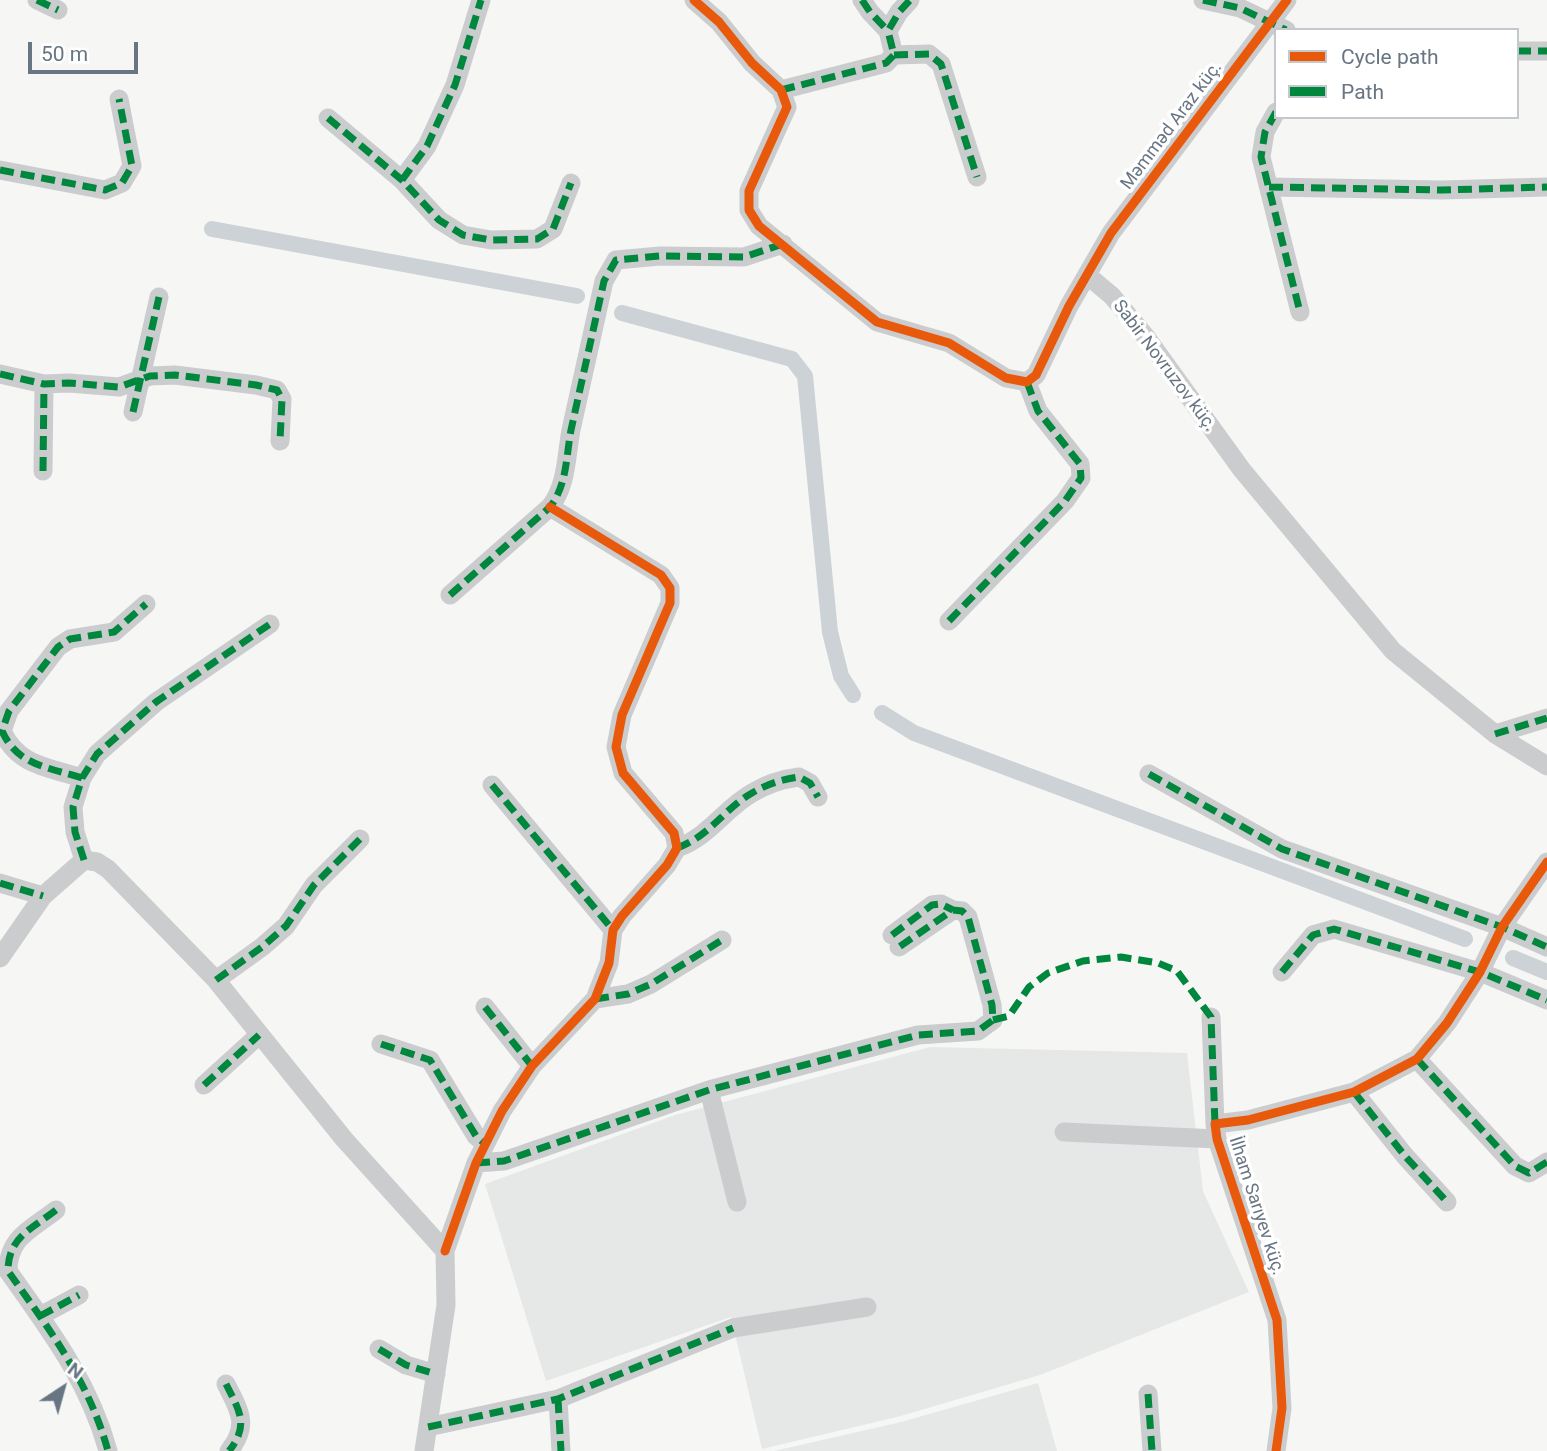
<!DOCTYPE html>
<html>
<head>
<meta charset="utf-8">
<style>
  body { margin:0 }
  #map { position:relative; width:1547px; height:1451px; overflow:hidden; background:#f6f6f5; font-family:Roboto,sans-serif }
  canvas { display:block }
  .legend { position:absolute; left:1274px; top:28px; width:245px; height:91px; box-sizing:border-box; background:#fff; border:2px solid #c3c8cd; margin:0; padding:9px 12px; list-style:none; font-size:21px; color:#687583 }
  .legend li { display:flex; align-items:center; gap:14px; height:35px }
  .legend b { width:35px; border:2px solid #c3c8cd }
  .north { position:absolute; left:28px; top:1353px; width:70px; height:70px; -webkit-text-stroke:5px #fff; paint-order:stroke; rotate:36deg; font-size:19px; font-weight:700; line-height:28px; text-align:center; color:#687583 }
  .north::after { content:''; display:block; margin:auto; width:24px; height:32px; background:#687583; clip-path:polygon(50% 0,100% 100%,50% 72%,0 100%) }
  .scale { position:absolute; left:28px; top:42px; width:110px; height:32px; box-sizing:border-box; border:4px solid #687583; border-top:0; padding-left:9px; font-size:21px; line-height:24px; white-space:nowrap; color:#687583; -webkit-text-stroke:5px #fff; paint-order:stroke }
</style>
</head>
<body>
<div id="map">
<canvas width="1547" height="1451"></canvas>
<ul class="legend">
<li><b style="height:9px;background:#e8590c"></b>Cycle path</li>
<li><b style="height:9px;background:#00873e"></b>Path</li>
</ul>
<div class="north">N</div>
<div class="scale">50 m</div>
</div>
<script>
const ctx = document.querySelector('canvas').getContext('2d');
ctx.lineJoin = 'round';
function fillPath(path, color) {
  ctx.fillStyle = color;
  ctx.fill(path, 'evenodd');
}
function stroke(path, color, width, dash) {
  ctx.strokeStyle = color;
  ctx.lineWidth = width;
  ctx.lineCap = dash ? 'butt' : 'round';
  ctx.setLineDash(dash || []);
  ctx.stroke(path);
}
function write(font, color, halo, rows, align = 'center') {
  ctx.font = font + ' Roboto,sans-serif';
  ctx.lineWidth = 7;
  ctx.setLineDash([]);
  ctx.textBaseline = 'middle';
  ctx.strokeStyle = halo;
  ctx.fillStyle = color;
  for (const [text, x, y, turn = 0] of rows) {
    ctx.save();
    ctx.translate(x, y);
    ctx.rotate((+turn || 0) * Math.PI / 180);
    ctx.textAlign = isNaN(turn) ? turn : align;
    if (halo) ctx.strokeText(text, 0, 0);
    ctx.fillText(text, 0, 0);
    ctx.restore();
  }
}
fillPath(new Path2D(`
  M 930,1047 L 1187,1053 L 1203,1191 L 1249,1292 L 1040,1375 L 901,1416 L 762,1449 L 731,1317 L 546,1381 L 485,1184 L 675,1115 Z
  M 1038,1383 L 1057,1451 L 774,1451 L 901,1422 Z`), '#e6e8e8');
stroke(new Path2D(`
  M 212,229 L 577,296
  M 622,313 L 792,359 L 805,376 L 830,632 L 841,676 L 853,695
  M 882,713 L 914,733 L 1465,939
  M 1513,958 L 1547,972`), '#ccd2d6', 16);
stroke(new Path2D(`
  M 37,0 L 58,10
  M 694,0 L 719,22 L 752,63 L 781,90 L 787,107 L 749,191 L 749,210 L 759,226 L 877,322 L 949,343 L 1006,378 L 1027,382 L 1036,375 L 1069,306 L 1111,233 L 1287,0
  M 862,0 L 870,12 L 888,31
  M 1203,0 L 1240,8 L 1286,30
  M 1517,51 L 1547,51
  M 894,55 L 929,54 L 941,64 L 977,177
  M 781,90 L 886,63 L 894,55 L 888,31 L 899,12 L 910,0
  M 1276,112 L 1265,132 L 1261,157 L 1300,312
  M 328,118 L 402,180 L 439,220 L 463,235 L 491,240 L 537,239 L 553,229 L 571,183
  M 0,170 L 105,190 L 122,183 L 132,166 L 119,99
  M 402,180 L 427,146 L 455,85 L 481,0
  M 1269,187 L 1442,190 L 1547,187
  M 1087,275 L 1112,296 L 1146,337 L 1242,470 L 1393,651 L 1495,734 L 1547,766
  M 0,374 L 44,384 L 69,383 L 119,387 L 150,376 L 175,375 L 256,385 L 277,390 L 282,399 L 280,441
  M 133,412 L 159,297
  M 43,471 L 44,384
  M 450,595 L 550,507 C 567,485 566,457 571,430 C 582,380 593,331 604,281 L 616,260 L 660,256 L 744,257 L 783,244
  M 949,621 L 1065,501 L 1081,478 L 1080,464 L 1038,411 L 1027,382
  M 1495,734 L 1547,718
  M 1149,774 L 1282,849 L 1502,927 L 1547,947
  M 82,778 C 48,767 18,766 2,731 L 9,711 L 58,647 L 70,639 L 114,632 L 146,604
  M 492,785 L 613,930
  M 677,848 C 710,836 724,809 752,793 C 767,784 783,779 799,777 L 810,783 L 818,797
  M 84,860 L 97,862 L 108,869 L 216,980 L 344,1139 L 445,1251 L 446,1305 L 424,1451
  M 84,860 L 75,832 L 73,807 L 82,778 L 97,754 L 156,702 L 270,624
  M 0,883 L 43,896
  M 892,935 L 932,905 L 941,904 L 953,910
  M 0,958 L 43,896 L 84,860
  M 1282,972 L 1313,935 L 1334,929 L 1480,972 L 1547,1000
  M 216,980 L 262,947 L 286,926 L 314,885 L 360,839
  M 595,999 L 628,994 L 651,984 L 722,940
  M 485,1007 L 532,1066
  M 1211,1017 L 1215,1124
  M 381,1044 L 430,1060 L 476,1136 L 485,1144
  M 1417,1059 L 1515,1166 L 1529,1173 L 1547,1162
  M 204,1085 L 259,1035
  M 709,1090 L 737,1202
  M 1354,1092 L 1405,1156 L 1447,1202
  M 1064,1132 L 1217,1139
  M 476,1163 L 504,1161 L 709,1090 L 918,1035 L 978,1031 L 993,1020 L 992,1005 L 968,917 L 962,911 L 953,910 L 899,947
  M 56,1210 C 32,1229 8,1237 8,1271 C 49,1329 89,1381 108,1451
  M 445,1251 L 476,1163 L 502,1111 L 532,1066 L 595,999 L 609,963 L 613,930 L 622,916 L 667,865 L 677,848 L 674,833 L 623,773 L 616,747 L 622,715 L 670,603 L 670,588 L 661,575 L 550,507
  M 40,1316 L 79,1295
  M 379,1349 L 406,1365 L 436,1374
  M 226,1384 C 239,1410 250,1425 229,1451
  M 1148,1394 L 1152,1451
  M 558,1399 L 561,1451
  M 428,1427 L 558,1399 L 733,1328 L 867,1307
  M 1276,1451 L 1282,1408 L 1277,1320 L 1217,1139 L 1215,1124 L 1248,1120 L 1354,1092 L 1417,1059 L 1447,1023 L 1480,972 L 1502,927 L 1547,862`), '#cbcccd', 19);
stroke(new Path2D(`
  M 37,0 L 58,10
  M 862,0 L 870,12 L 888,31
  M 1203,0 L 1240,8 L 1286,30
  M 1517,51 L 1547,51
  M 894,55 L 929,54 L 941,64 L 977,177
  M 781,90 L 886,63 L 894,55 L 888,31 L 899,12 L 910,0
  M 1276,112 L 1265,132 L 1261,157 L 1300,312
  M 328,118 L 402,180 L 439,220 L 463,235 L 491,240 L 537,239 L 553,229 L 571,183
  M 0,170 L 105,190 L 122,183 L 132,166 L 119,99
  M 402,180 L 427,146 L 455,85 L 481,0
  M 1269,187 L 1442,190 L 1547,187
  M 0,374 L 44,384 L 69,383 L 119,387 L 150,376 L 175,375 L 256,385 L 277,390 L 282,399 L 280,441
  M 133,412 L 159,297
  M 43,471 L 44,384
  M 450,595 L 550,507 C 567,485 566,457 571,430 C 582,380 593,331 604,281 L 616,260 L 660,256 L 744,257 L 783,244
  M 949,621 L 1065,501 L 1081,478 L 1080,464 L 1038,411 L 1027,382
  M 1495,734 L 1547,718
  M 1149,774 L 1282,849 L 1502,927 L 1547,947
  M 82,778 C 48,767 18,766 2,731 L 9,711 L 58,647 L 70,639 L 114,632 L 146,604
  M 492,785 L 613,930
  M 677,848 C 710,836 724,809 752,793 C 767,784 783,779 799,777 L 810,783 L 818,797
  M 84,860 L 75,832 L 73,807 L 82,778 L 97,754 L 156,702 L 270,624
  M 0,883 L 43,896
  M 892,935 L 932,905 L 941,904 L 953,910
  M 1282,972 L 1313,935 L 1334,929 L 1480,972 L 1547,1000
  M 216,980 L 262,947 L 286,926 L 314,885 L 360,839
  M 595,999 L 628,994 L 651,984 L 722,940
  M 485,1007 L 532,1066
  M 993,1020 L 1009,1016 L 1029,987 L 1048,973 L 1083,961 L 1121,957 L 1158,963 L 1177,971 L 1211,1017 L 1215,1124
  M 381,1044 L 430,1060 L 476,1136 L 485,1144
  M 1417,1059 L 1515,1166 L 1529,1173 L 1547,1162
  M 204,1085 L 259,1035
  M 1354,1092 L 1405,1156 L 1447,1202
  M 476,1163 L 504,1161 L 709,1090 L 918,1035 L 978,1031 L 993,1020 L 992,1005 L 968,917 L 962,911 L 953,910 L 899,947
  M 56,1210 C 32,1229 8,1237 8,1271 C 49,1329 89,1381 108,1451
  M 40,1316 L 79,1295
  M 379,1349 L 406,1365 L 436,1374
  M 226,1384 C 239,1410 250,1425 229,1451
  M 1148,1394 L 1152,1451
  M 558,1399 L 561,1451
  M 428,1427 L 558,1399 L 733,1328`), '#00873e', 7, [14, 7]);
stroke(new Path2D(`
  M 694,0 L 719,22 L 752,63 L 781,90 L 787,107 L 749,191 L 749,210 L 759,226 L 877,322 L 949,343 L 1006,378 L 1027,382 L 1036,375 L 1069,306 L 1111,233 L 1287,0
  M 445,1251 L 476,1163 L 502,1111 L 532,1066 L 595,999 L 609,963 L 613,930 L 622,916 L 667,865 L 677,848 L 674,833 L 623,773 L 616,747 L 622,715 L 670,603 L 670,588 L 661,575 L 550,507
  M 1276,1451 L 1282,1408 L 1277,1320 L 1217,1139 L 1215,1124 L 1248,1120 L 1354,1092 L 1417,1059 L 1447,1023 L 1480,972 L 1502,927 L 1547,862`), '#e8590c', 9);
write('18px', '#687583', '#fff', [
  ["Məmməd Araz küç.",1172,126,-53],
  ["Sabir Novruzov küç.",1164,366,53],
  ["İlham Sarıyev küç.",1256,1206,72]
]);
</script>
</body>
</html>
